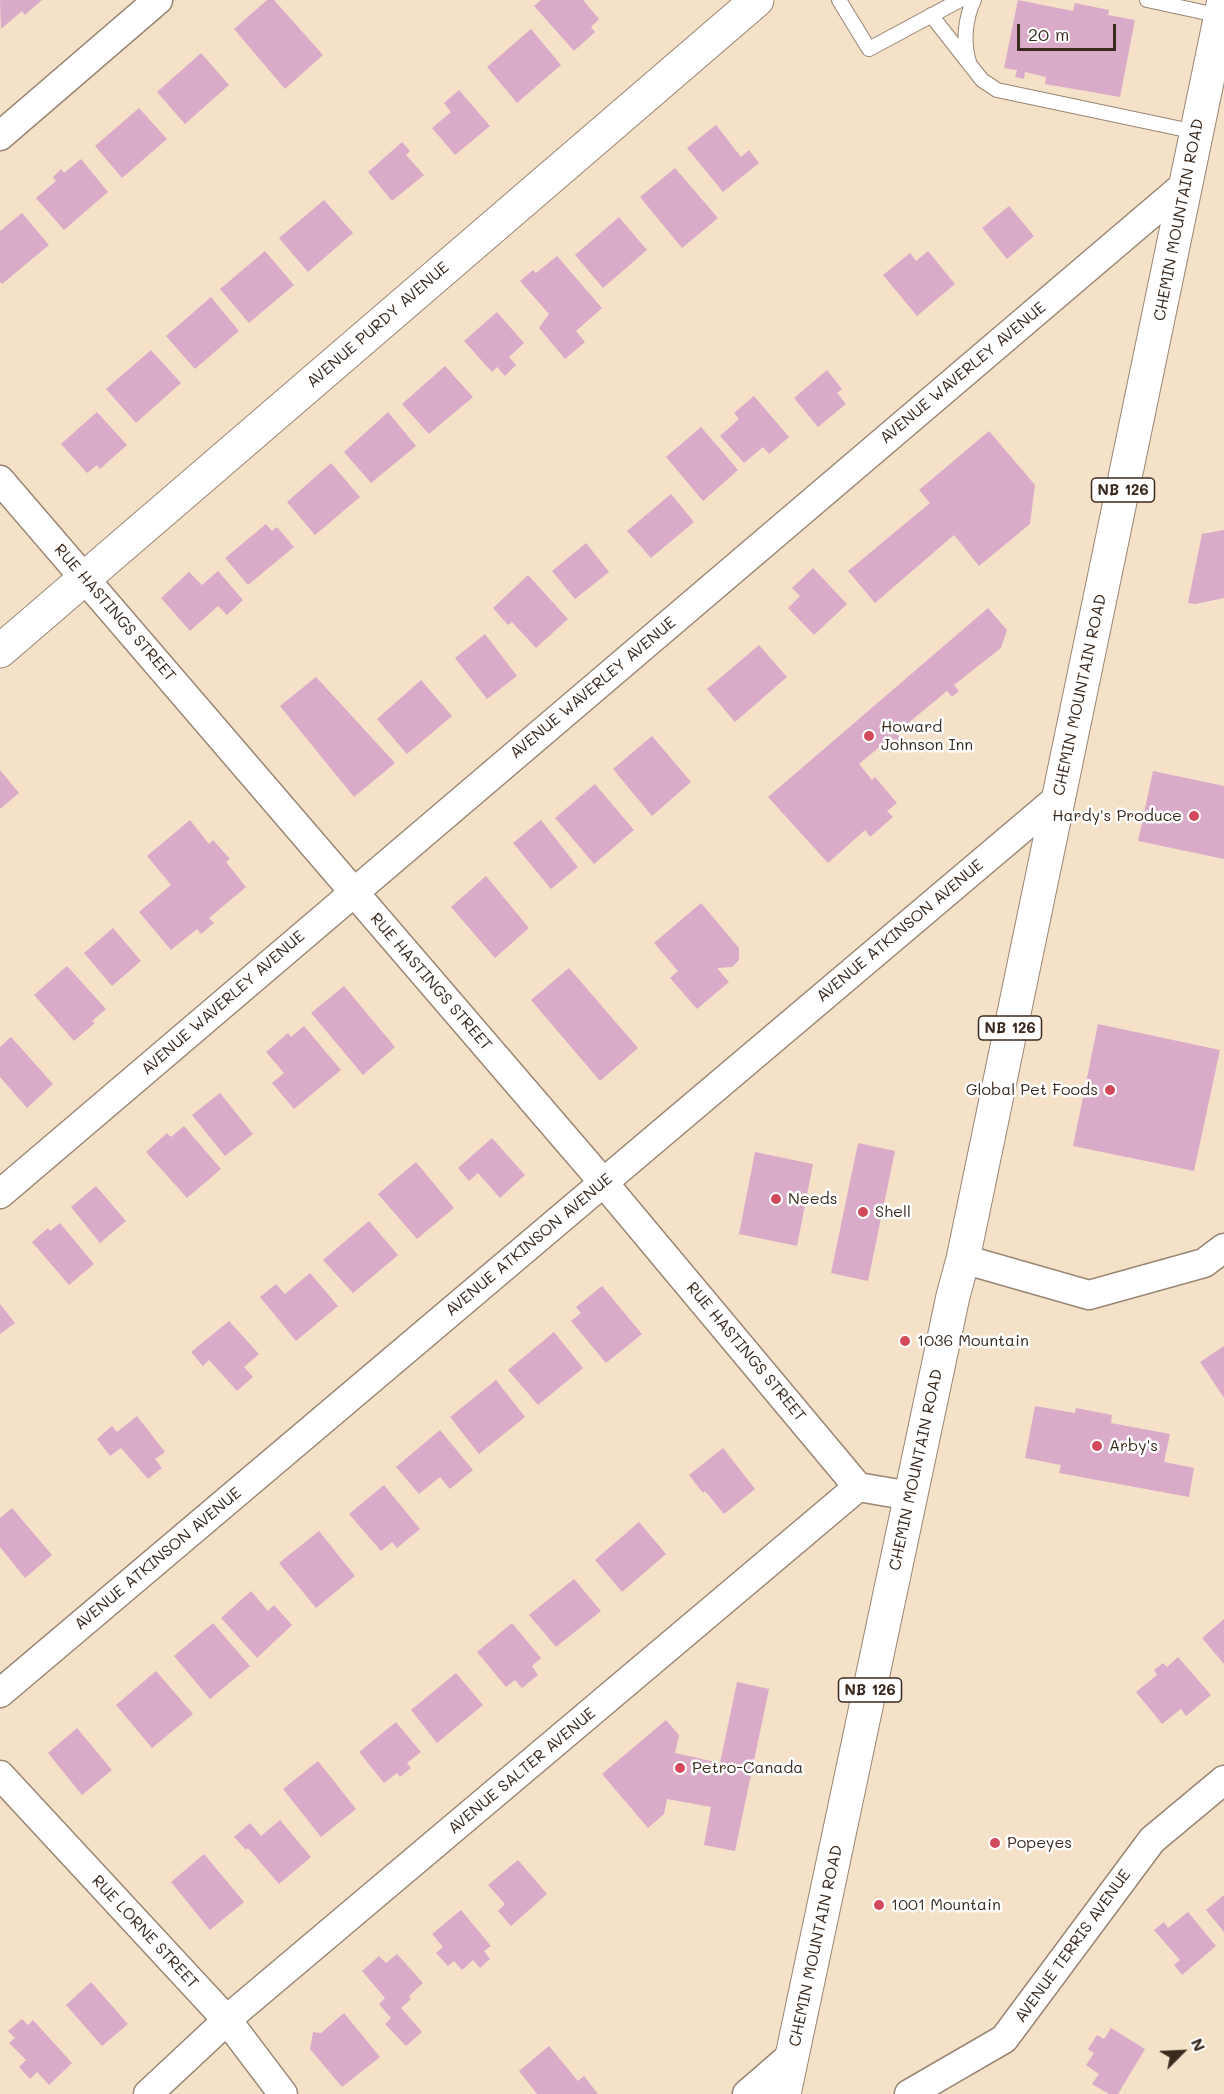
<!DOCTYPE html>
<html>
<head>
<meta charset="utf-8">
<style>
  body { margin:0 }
  #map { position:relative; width:1224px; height:2094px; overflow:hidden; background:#f5e1c8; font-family:Mali,sans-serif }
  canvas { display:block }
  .north { position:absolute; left:1152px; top:2022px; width:60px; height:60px; -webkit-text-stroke:4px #fff; paint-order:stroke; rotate:66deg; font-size:16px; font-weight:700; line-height:24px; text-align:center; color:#3b2a1e }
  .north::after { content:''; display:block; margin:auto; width:21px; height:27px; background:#3b2a1e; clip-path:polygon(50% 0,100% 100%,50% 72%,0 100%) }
  .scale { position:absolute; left:1017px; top:24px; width:99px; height:27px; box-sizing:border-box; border:3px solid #3b2a1e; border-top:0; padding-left:8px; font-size:18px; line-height:21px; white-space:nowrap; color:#3b2a1e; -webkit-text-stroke:4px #fff; paint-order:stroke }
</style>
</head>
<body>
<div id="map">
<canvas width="1224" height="2094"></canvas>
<div class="north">N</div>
<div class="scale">20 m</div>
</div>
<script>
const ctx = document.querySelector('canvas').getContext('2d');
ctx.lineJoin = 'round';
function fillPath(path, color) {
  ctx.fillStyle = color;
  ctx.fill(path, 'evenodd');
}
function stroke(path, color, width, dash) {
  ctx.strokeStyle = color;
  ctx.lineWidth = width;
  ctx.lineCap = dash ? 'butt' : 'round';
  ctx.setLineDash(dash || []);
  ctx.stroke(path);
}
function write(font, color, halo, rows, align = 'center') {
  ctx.font = font + ' Mali,sans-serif';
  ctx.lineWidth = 5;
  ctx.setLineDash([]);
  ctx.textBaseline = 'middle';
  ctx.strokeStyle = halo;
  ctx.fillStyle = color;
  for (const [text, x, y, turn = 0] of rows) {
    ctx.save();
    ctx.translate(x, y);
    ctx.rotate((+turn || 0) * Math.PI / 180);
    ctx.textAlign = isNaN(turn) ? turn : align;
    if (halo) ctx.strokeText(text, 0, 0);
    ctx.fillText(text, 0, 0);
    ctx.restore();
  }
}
fillPath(new Path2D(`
  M 0,0 L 42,0 L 25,15 L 22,11 L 1,29 Z
  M 267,0 L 274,0 L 323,55 L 285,89 L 234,29 Z
  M 541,0 L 583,0 L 599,19 L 591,27 L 595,32 L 574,51 L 534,6 Z
  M 1018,0 L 1073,11 L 1075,3 L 1109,10 L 1108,15 L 1135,20 L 1120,97 L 1045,84 L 1046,77 L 1025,72 L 1024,79 L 1015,77 L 1017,70 L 1004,68 Z
  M 531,29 L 561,65 L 517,103 L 487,67 Z
  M 201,53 L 229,85 L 185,124 L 157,92 Z
  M 459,90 L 490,126 L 455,155 L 432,128 L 451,112 L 444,103 Z
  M 139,108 L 167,139 L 122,178 L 95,146 Z
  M 716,125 L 741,157 L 749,150 L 759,163 L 723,192 L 687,148 Z
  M 402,142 L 410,151 L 406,155 L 424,175 L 392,201 L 368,172 Z
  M 81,159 L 108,192 L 64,230 L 36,198 L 56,181 L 53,177 L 61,169 L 64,173 Z
  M 675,168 L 718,218 L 682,248 L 640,197 Z
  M 324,200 L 353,233 L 308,272 L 279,238 Z
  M 1009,206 L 1034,236 L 1007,259 L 982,228 Z
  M 22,213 L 49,245 L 2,284 L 0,282 L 0,231 Z
  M 619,217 L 647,250 L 603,288 L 575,255 Z
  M 265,251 L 294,285 L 249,323 L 220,289 Z
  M 928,251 L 955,284 L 917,316 L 883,275 L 910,253 L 916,261 Z
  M 557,256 L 602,308 L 576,331 L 585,342 L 565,359 L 539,328 L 549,314 L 520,281 L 533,270 L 536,273 Z
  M 211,297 L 239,331 L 195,369 L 166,336 Z
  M 497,312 L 524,343 L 509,357 L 516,365 L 505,376 L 497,367 L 492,372 L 464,341 Z
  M 151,350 L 181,383 L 136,423 L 106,389 Z
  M 445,366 L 473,397 L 429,434 L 402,404 Z
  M 827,370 L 842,389 L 837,393 L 846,404 L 818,427 L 794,398 Z
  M 754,396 L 789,437 L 769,454 L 763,447 L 744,463 L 720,436 L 739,419 L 734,413 Z
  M 97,412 L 127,445 L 100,469 L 97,465 L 87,473 L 61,444 Z
  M 388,412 L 416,446 L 371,483 L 344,452 Z
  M 701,427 L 738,470 L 703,501 L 666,457 Z
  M 989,431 L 1035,485 L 1030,524 L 979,566 L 954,535 L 875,603 L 848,571 L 930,503 L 919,490 Z
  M 331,463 L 360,497 L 315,535 L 287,502 Z
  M 671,494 L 694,522 L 651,558 L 627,531 Z
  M 266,524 L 272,531 L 277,527 L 294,547 L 248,585 L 225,558 Z
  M 1224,530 L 1224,598 L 1195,604 L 1188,603 L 1202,534 Z
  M 586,543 L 609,572 L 575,599 L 552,571 Z
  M 813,568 L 847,604 L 814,635 L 788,608 L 800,596 L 792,588 Z
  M 218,571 L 243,600 L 227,615 L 218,606 L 190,631 L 161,598 L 189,572 L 202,585 Z
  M 528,575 L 568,619 L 536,648 L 512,622 L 508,625 L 493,608 Z
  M 988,608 L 1007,630 L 1001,648 L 954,685 L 959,691 L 952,697 L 947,691 L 896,733 L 902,739 L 894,746 L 889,739 L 859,764 L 872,780 L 875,777 L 897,803 L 887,811 L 893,817 L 870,837 L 865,830 L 828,863 L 768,797 Z
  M 485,634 L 517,676 L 487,699 L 455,658 Z
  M 759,645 L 787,677 L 735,722 L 707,689 Z
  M 316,677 L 395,763 L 354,797 L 280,706 Z
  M 421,680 L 452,716 L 407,754 L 377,719 Z
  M 652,736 L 691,782 L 652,816 L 613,769 Z
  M 0,770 L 19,793 L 0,809 Z
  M 1153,771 L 1224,786 L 1224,859 L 1138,841 Z
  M 595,784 L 634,830 L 594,864 L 555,818 Z
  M 190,820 L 209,844 L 213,840 L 230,859 L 226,862 L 246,887 L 209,918 L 214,923 L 201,934 L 197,929 L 171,950 L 139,912 L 171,885 L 147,856 Z
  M 541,820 L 578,867 L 551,889 L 513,843 Z
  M 486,876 L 529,928 L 495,958 L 451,907 Z
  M 701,903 L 739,948 L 739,960 L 732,967 L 717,968 L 729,982 L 697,1009 L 670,978 L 678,971 L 654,943 Z
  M 113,928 L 141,961 L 112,986 L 84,953 Z
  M 67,966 L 106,1009 L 92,1021 L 95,1023 L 74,1041 L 34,995 Z
  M 569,968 L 638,1048 L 600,1081 L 531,1000 Z
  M 344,986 L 395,1047 L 363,1075 L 311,1013 Z
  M 1098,1024 L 1220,1050 L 1194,1171 L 1073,1146 Z
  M 304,1026 L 341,1070 L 294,1109 L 272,1083 L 284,1073 L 266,1052 L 288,1033 L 291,1037 Z
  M 11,1037 L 53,1084 L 27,1108 L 0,1077 L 0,1047 Z
  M 220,1093 L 253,1134 L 225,1156 L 192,1115 Z
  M 184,1126 L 221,1169 L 187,1198 L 146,1152 L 167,1133 L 171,1137 Z
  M 492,1138 L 525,1175 L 500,1198 L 478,1173 L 469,1181 L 458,1168 Z
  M 858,1143 L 895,1151 L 868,1281 L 831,1273 Z
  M 755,1152 L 813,1164 L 797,1246 L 739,1234 Z
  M 416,1162 L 454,1208 L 417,1239 L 378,1194 Z
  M 96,1186 L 126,1221 L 100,1243 L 71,1207 Z
  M 369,1221 L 398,1255 L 353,1293 L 323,1260 Z
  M 60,1223 L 94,1264 L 69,1285 L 32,1242 L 48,1228 L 50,1231 Z
  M 310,1273 L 338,1306 L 296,1341 L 260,1297 L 276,1284 L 285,1294 Z
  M 602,1286 L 642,1334 L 606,1363 L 571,1321 L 581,1313 L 576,1307 Z
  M 0,1304 L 15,1323 L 0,1334 Z
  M 229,1321 L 259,1354 L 244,1367 L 253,1377 L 237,1391 L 209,1360 L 203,1366 L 191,1352 Z
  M 554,1332 L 583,1368 L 538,1405 L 508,1370 Z
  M 1224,1346 L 1224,1398 L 1200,1362 Z
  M 496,1380 L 525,1417 L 479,1454 L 450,1417 Z
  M 1035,1406 L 1075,1413 L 1076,1408 L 1112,1415 L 1111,1423 L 1170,1434 L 1164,1462 L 1194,1468 L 1189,1497 L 1059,1473 L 1061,1465 L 1025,1458 Z
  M 137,1416 L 165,1452 L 155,1459 L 162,1468 L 148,1479 L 121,1448 L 110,1456 L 97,1439 L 112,1426 L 117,1432 Z
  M 440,1430 L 473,1470 L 450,1489 L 440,1477 L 419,1494 L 396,1467 Z
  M 723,1448 L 755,1489 L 724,1514 L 705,1491 L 703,1493 L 689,1475 Z
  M 384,1485 L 420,1529 L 397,1548 L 392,1542 L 381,1551 L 349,1514 Z
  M 12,1508 L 52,1555 L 25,1578 L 0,1547 L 0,1518 Z
  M 639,1522 L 666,1554 L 622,1592 L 595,1560 Z
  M 319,1531 L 355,1576 L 316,1608 L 279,1563 Z
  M 574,1579 L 601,1611 L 556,1647 L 529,1615 Z
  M 251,1591 L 268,1611 L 274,1605 L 292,1625 L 257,1658 L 221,1618 Z
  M 1224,1619 L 1224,1664 L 1202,1638 Z
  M 213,1623 L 250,1666 L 210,1699 L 174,1656 Z
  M 512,1623 L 541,1658 L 532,1666 L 538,1675 L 522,1688 L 515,1680 L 506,1687 L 477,1652 Z
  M 1178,1657 L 1211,1695 L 1186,1716 L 1181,1709 L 1162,1724 L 1136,1692 L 1157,1675 L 1154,1670 L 1163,1663 L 1167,1667 Z
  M 156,1671 L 193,1714 L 152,1748 L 116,1705 Z
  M 456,1673 L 483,1705 L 437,1743 L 411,1710 Z
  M 737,1682 L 769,1689 L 735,1851 L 704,1845 L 711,1807 L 667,1799 L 664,1814 L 648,1828 L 602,1774 L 666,1720 L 679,1735 L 675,1753 L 720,1763 Z
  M 396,1722 L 421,1752 L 407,1763 L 411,1768 L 400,1777 L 397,1773 L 384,1783 L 359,1752 Z
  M 77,1728 L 112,1770 L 82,1795 L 48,1753 Z
  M 318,1761 L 356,1809 L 321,1837 L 283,1789 Z
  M 280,1820 L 311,1857 L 279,1884 L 248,1848 L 246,1850 L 234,1837 L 250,1823 L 261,1836 Z
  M 204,1854 L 244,1902 L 210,1930 L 171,1882 Z
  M 518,1860 L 547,1894 L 511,1926 L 498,1911 L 505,1904 L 488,1885 Z
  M 1224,1895 L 1224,1932 L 1206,1910 Z
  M 461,1910 L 491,1946 L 484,1951 L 490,1959 L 480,1968 L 473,1960 L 462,1970 L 454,1961 L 448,1966 L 436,1953 L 443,1947 L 432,1934 Z
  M 1188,1912 L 1216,1946 L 1182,1975 L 1174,1965 L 1180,1960 L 1154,1930 L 1164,1922 L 1168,1928 Z
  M 397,1954 L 423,1983 L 409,1996 L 411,1999 L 401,2008 L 422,2032 L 406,2046 L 385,2024 L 391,2018 L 379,2004 L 385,1998 L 362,1971 L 379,1956 L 386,1963 Z
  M 91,1982 L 128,2024 L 102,2046 L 66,2005 Z
  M 344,2013 L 380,2057 L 342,2087 L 310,2049 L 313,2032 L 321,2033 Z
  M 22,2019 L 28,2025 L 33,2020 L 72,2063 L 49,2085 L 37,2072 L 30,2079 L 19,2067 L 26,2060 L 9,2043 L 15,2038 L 8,2031 Z
  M 1111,2028 L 1145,2049 L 1118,2094 L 1109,2094 L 1092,2084 L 1099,2074 L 1086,2065 L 1094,2053 L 1088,2049 L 1097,2035 L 1104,2039 Z
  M 549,2046 L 578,2081 L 584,2076 L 598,2094 L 537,2094 L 519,2071 Z`), '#daabc9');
const service = new Path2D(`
  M 839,0 L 869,49 L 960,0
  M 1147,0 L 1221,16
  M 931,15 L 982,80 L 997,90 L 1196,132
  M 969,62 C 963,43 965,18 974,0`);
const minor = new Path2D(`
  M 0,136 L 158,0
  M 0,480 L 603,1182 L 858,1487
  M 0,1194 L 1187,183
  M 963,1259 L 1089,1295 L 1204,1263 L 1224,1248
  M 858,1487 L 911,1496
  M 0,1693 L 1058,798
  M 0,1775 L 227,2020 L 283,2094
  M 148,2094 L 238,2010 L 858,1487
  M 747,2094 L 792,2055
  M 909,2094 L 1004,2039 L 1152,1840 L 1224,1780`);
const tertiary = new Path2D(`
  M 0,651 L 757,0`);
const primary = new Path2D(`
  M 784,2094 L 953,1296 L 963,1259 L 1224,0`);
stroke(service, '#988673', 16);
stroke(minor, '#988673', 31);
stroke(tertiary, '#988673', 35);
stroke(primary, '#988673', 35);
stroke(service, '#fff', 14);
stroke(minor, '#fff', 28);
stroke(tertiary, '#fff', 33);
stroke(primary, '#fff', 33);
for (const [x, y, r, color] of [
  [869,736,6,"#d1495b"],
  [1194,816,6,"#d1495b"],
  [1110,1090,6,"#d1495b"],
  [776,1199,6,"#d1495b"],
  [863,1212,6,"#d1495b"],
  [905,1341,6,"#d1495b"],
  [1097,1446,6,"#d1495b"],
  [680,1768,6,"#d1495b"],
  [995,1843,6,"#d1495b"],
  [879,1905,6,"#d1495b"]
]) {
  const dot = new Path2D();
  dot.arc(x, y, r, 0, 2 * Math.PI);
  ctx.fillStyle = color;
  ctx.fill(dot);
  stroke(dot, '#fff', 2);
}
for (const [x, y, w] of [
  [1123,490,63],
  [1010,1028,63],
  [870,1690,63]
]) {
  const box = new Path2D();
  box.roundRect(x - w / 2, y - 12, w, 24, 4.5);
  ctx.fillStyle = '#fff';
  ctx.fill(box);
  stroke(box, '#3b2a1e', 1.5);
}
write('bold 15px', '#3b2a1e', null, [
  ["NB 126",1123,490],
  ["NB 126",1010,1028],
  ["NB 126",870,1690]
]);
write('16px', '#3b2a1e', '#fff', [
  ["CHEMIN MOUNTAIN ROAD",1179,220,-79],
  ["AVENUE PURDY AVENUE",378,325,-41],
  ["AVENUE WAVERLEY AVENUE",963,373,-40],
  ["RUE HASTINGS STREET",115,613,49],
  ["AVENUE WAVERLEY AVENUE",593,688,-40],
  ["CHEMIN MOUNTAIN ROAD",1080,695,-78],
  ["AVENUE ATKINSON AVENUE",900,931,-40],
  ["RUE HASTINGS STREET",431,982,49],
  ["AVENUE WAVERLEY AVENUE",223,1003,-41],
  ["AVENUE ATKINSON AVENUE",529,1245,-40],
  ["RUE HASTINGS STREET",746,1352,50],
  ["CHEMIN MOUNTAIN ROAD",916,1470,-78],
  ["AVENUE ATKINSON AVENUE",158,1559,-40],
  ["AVENUE SALTER AVENUE",522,1771,-40],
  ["RUE LORNE STREET",145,1932,47],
  ["CHEMIN MOUNTAIN ROAD",816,1946,-78],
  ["AVENUE TERRIS AVENUE",1073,1946,-54]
]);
write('16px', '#3b2a1e', '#fff', [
  ["Howard",881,727],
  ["Johnson Inn",881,745],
  ["Hardy's Produce",1182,816,"right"],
  ["Global Pet Foods",1098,1090,"right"],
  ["Needs",788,1199],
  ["Shell",875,1212],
  ["1036 Mountain",917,1341],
  ["Arby's",1109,1446],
  ["Petro-Canada",692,1768],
  ["Popeyes",1007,1843],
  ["1001 Mountain",891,1905]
], 'left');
</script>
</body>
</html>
